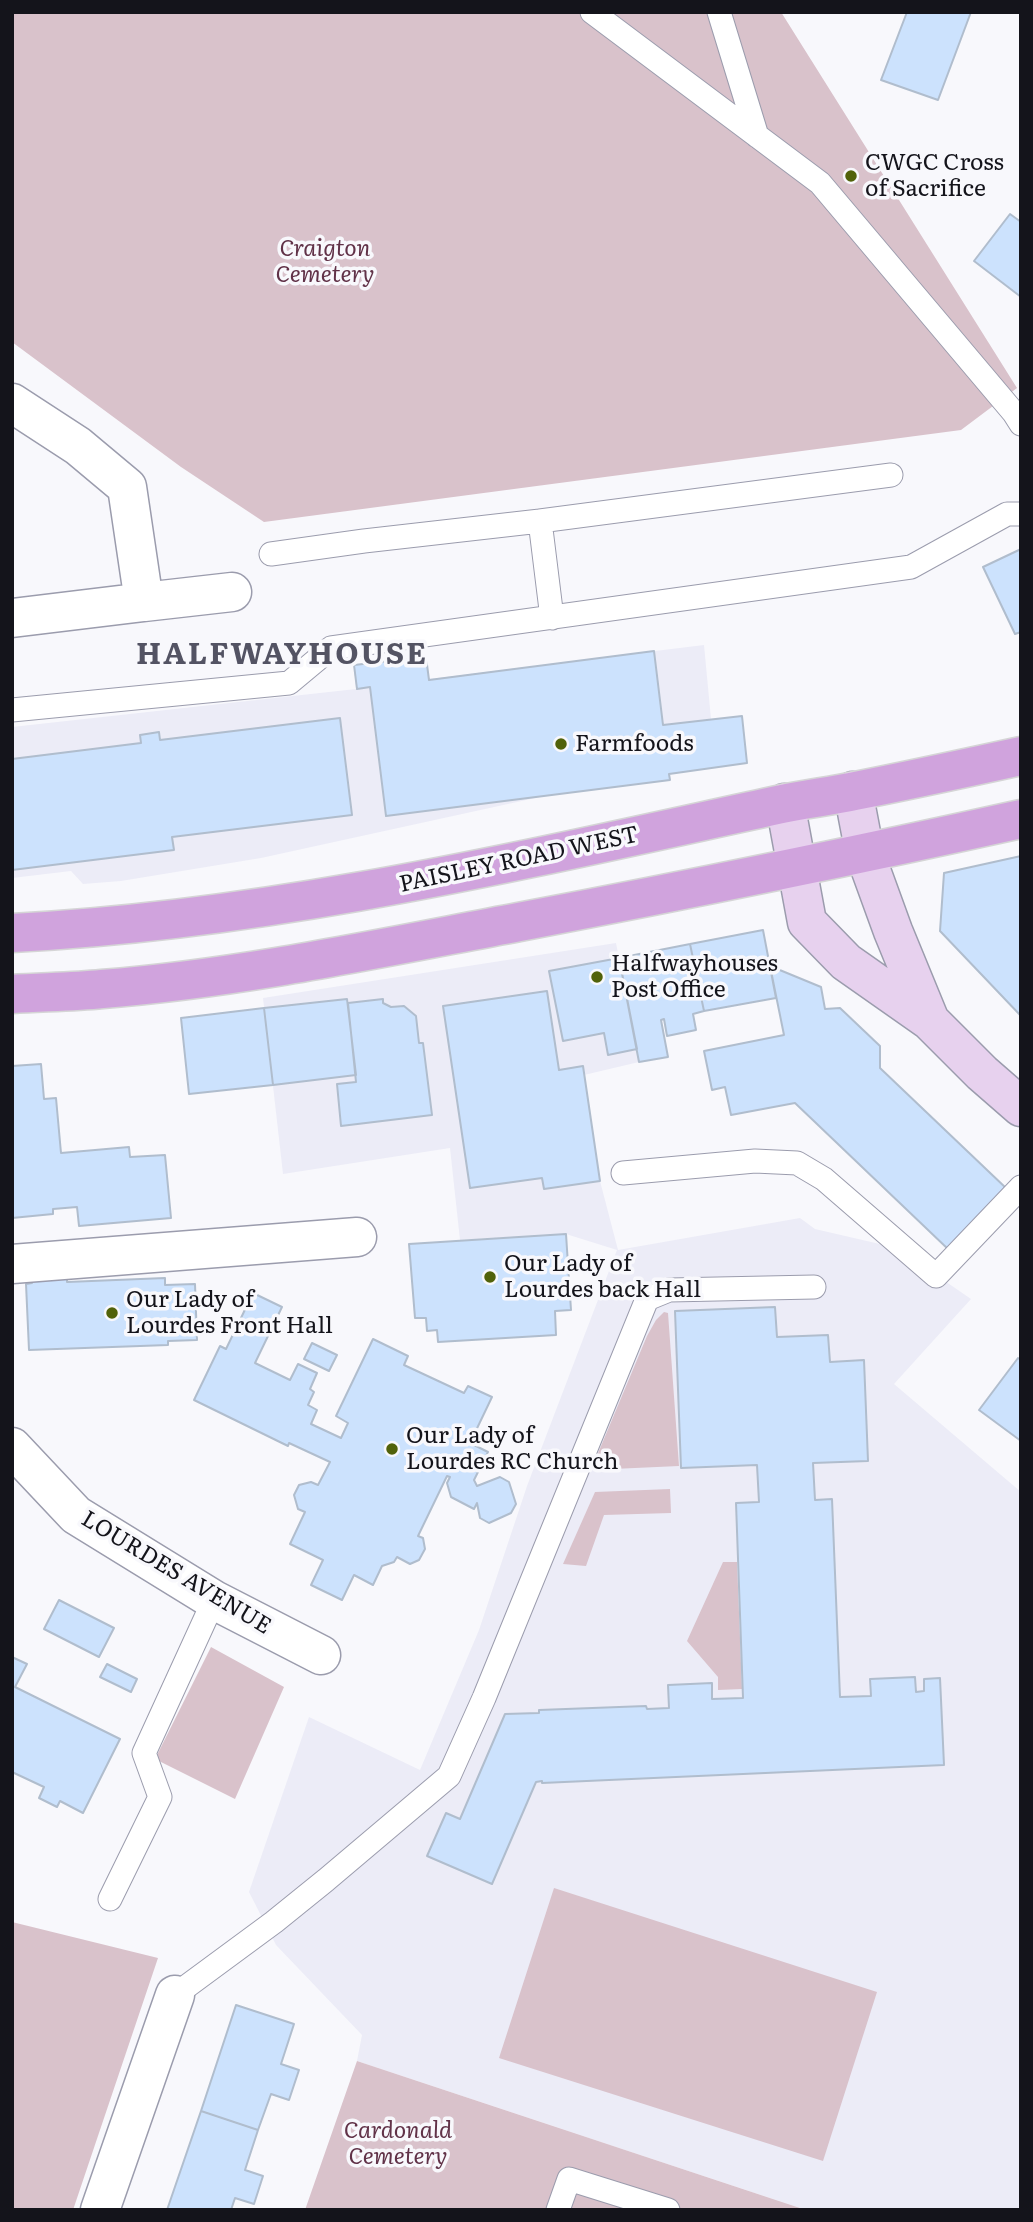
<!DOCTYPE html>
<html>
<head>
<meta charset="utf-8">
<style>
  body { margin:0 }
  #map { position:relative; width:1033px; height:2222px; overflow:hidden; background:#f8f8fc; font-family:Literata,serif }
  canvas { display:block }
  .frame { position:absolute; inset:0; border:14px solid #14141b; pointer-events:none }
</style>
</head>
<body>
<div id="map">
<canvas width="1033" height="2222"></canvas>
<div class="frame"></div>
</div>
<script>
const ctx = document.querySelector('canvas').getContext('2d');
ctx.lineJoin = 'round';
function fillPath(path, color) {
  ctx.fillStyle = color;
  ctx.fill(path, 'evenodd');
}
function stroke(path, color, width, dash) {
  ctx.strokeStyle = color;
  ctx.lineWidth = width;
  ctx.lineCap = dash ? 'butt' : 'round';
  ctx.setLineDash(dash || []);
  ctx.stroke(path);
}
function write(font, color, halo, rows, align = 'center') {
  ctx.font = font + ' Literata,serif';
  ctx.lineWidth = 7;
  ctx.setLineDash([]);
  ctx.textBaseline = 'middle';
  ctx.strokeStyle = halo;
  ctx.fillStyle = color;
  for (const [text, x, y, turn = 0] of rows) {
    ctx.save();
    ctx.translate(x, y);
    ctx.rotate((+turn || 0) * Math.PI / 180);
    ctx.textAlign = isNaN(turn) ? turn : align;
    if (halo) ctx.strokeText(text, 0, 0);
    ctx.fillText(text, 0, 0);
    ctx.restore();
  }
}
fillPath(new Path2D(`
  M 704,645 L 711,719 L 742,716 L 747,763 L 670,774 L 670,780 L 549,795 L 261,858 L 121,881 L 83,884 L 71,871 L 12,878 L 12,727 L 356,689 L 354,665 L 426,657 L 429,679 Z
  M 616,943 L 639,1062 L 584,1075 L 600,1181 L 618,1250 L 800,1218 L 815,1229 L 897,1248 L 971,1299 L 894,1384 L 1021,1492 L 1021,2210 L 806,2210 L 357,2061 L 362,2035 L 276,1945 L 249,1892 L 309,1717 L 420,1770 L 479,1630 L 527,1486 L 617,1250 L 566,1234 L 460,1240 L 450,1148 L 283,1174 L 263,998 Z`), '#ececf7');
fillPath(new Path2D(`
  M 12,12 L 781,12 L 1017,388 L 961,430 L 264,522 L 181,467 L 12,342 Z
  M 664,1312 L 668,1313 L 679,1466 L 591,1470 L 647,1336 L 656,1320 Z
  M 670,1489 L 671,1513 L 604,1515 L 586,1566 L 563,1564 L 595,1492 Z
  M 723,1562 L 737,1562 L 742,1689 L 718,1690 L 718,1677 L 687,1641 Z
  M 211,1647 L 284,1687 L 235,1799 L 155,1759 Z
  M 554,1888 L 877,1992 L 823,2161 L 499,2058 Z
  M 12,1922 L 158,1958 L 73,2210 L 12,2210 Z
  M 357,2061 L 806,2210 L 305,2210 Z`), '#d9c2cb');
const building = new Path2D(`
  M 907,12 L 971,12 L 938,100 L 881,80 Z
  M 1010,214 L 1021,222 L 1021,297 L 974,261 Z
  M 1021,549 L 1021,632 L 1015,634 L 983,567 Z
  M 654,651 L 663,725 L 742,716 L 747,763 L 669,774 L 670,780 L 386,816 L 370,687 L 357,689 L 354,665 L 426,657 L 429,680 Z
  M 340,718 L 352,815 L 172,837 L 174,850 L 12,870 L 12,759 L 141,743 L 140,735 L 159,732 L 160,740 Z
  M 1021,856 L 1021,1016 L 940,931 L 944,873 Z
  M 763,930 L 776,998 L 704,1011 L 690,944 Z
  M 690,944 L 704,1011 L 693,1014 L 696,1030 L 667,1036 L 664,1019 L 661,1020 L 668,1057 L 639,1062 L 619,958 Z
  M 619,958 L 637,1049 L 608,1055 L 604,1033 L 563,1041 L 549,971 Z
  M 770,966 L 821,987 L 825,1009 L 840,1008 L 880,1046 L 880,1068 L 1007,1189 L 949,1250 L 795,1103 L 731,1115 L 725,1087 L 712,1090 L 704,1051 L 784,1035 Z
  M 547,991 L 559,1070 L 583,1066 L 600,1181 L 544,1189 L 542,1178 L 470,1188 L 443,1006 Z
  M 347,999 L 356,1075 L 273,1085 L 264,1008 Z
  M 383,999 L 383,1003 L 391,1007 L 404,1006 L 416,1016 L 419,1043 L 423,1043 L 432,1115 L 341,1126 L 337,1084 L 356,1082 L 348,1003 Z
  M 264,1008 L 273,1085 L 189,1094 L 181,1018 Z
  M 41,1064 L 44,1099 L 56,1098 L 61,1153 L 129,1147 L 130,1157 L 165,1155 L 171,1218 L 79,1226 L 77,1207 L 53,1209 L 53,1214 L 12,1218 L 12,1066 Z
  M 566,1234 L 571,1310 L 555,1311 L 556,1335 L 438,1342 L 437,1330 L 427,1331 L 426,1318 L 415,1318 L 409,1244 Z
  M 67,1272 L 67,1282 L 165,1278 L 165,1285 L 195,1284 L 197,1340 L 168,1341 L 168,1345 L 29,1350 L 26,1284 L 32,1283 L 32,1273 Z
  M 253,1293 L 282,1307 L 255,1363 L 290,1380 L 298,1364 L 317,1373 L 310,1389 L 314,1392 L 308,1405 L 317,1410 L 311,1424 L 341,1438 L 348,1423 L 336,1416 L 373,1339 L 408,1356 L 404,1365 L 464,1393 L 468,1386 L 492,1397 L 470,1443 L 488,1452 L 474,1480 L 477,1486 L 500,1477 L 509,1482 L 516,1504 L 511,1513 L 489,1523 L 480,1518 L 477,1503 L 474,1509 L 451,1497 L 447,1483 L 450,1477 L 447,1476 L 418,1536 L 423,1538 L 425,1549 L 419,1560 L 410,1564 L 397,1557 L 394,1562 L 382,1566 L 373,1585 L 354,1575 L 342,1600 L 311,1585 L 323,1560 L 290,1544 L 305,1512 L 298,1509 L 294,1495 L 299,1485 L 311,1482 L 318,1485 L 330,1462 L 289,1443 L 288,1446 L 194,1400 L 220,1346 L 226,1349 Z
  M 775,1307 L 777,1337 L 828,1335 L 830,1362 L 864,1360 L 868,1461 L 813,1463 L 815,1500 L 832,1499 L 840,1697 L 871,1696 L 870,1679 L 915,1677 L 916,1692 L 924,1691 L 924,1679 L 940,1678 L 944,1765 L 542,1783 L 542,1781 L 536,1782 L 492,1884 L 427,1856 L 446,1813 L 460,1819 L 505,1714 L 539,1713 L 539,1710 L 646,1706 L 647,1709 L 669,1708 L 668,1685 L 712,1683 L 712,1699 L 743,1698 L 736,1503 L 759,1502 L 757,1465 L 681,1468 L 675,1311 Z
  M 312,1343 L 337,1355 L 329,1371 L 304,1359 Z
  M 1018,1358 L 1021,1360 L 1021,1441 L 979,1410 Z
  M 59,1600 L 114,1628 L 99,1657 L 44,1629 Z
  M 12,1657 L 27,1664 L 15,1687 L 120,1739 L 83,1813 L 60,1801 L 57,1807 L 39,1798 L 44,1787 L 12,1772 Z
  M 107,1664 L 137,1679 L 131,1692 L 100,1677 Z
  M 236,2005 L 294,2024 L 281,2064 L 299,2070 L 289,2100 L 271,2094 L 258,2130 L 201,2111 Z
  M 201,2111 L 258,2130 L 245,2170 L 263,2176 L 254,2204 L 235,2198 L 231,2210 L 167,2210 Z`);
fillPath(building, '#cce2fd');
stroke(building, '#b0bdcd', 2);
const lane = new Path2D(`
  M 592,12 L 820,183 L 1014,413 L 1021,424
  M 719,12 L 757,136
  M 271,554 L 364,541 L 540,521
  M 552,618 L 540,521 L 891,475
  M 12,710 L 289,683 L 331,648 L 911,567 L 1007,514 L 1021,514
  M 623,1173 L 755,1161 L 797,1163 L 824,1179 L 936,1276 L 1021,1187
  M 110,1899 L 160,1797 L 144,1753 L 214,1600
  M 175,1995 L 274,1922 L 326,1880 L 449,1776 L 484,1698 L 647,1299 L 669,1290 L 814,1287
  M 558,2210 L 569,2179 L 668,2210`);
const street = new Path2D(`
  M 12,403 L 78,446 L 127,487 L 144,602 L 12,618
  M 144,602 L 232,592
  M 12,1264 L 357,1237
  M 12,1447 L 76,1515 L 214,1600 L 321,1655
  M 100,2210 L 175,1995`);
const secondary = new Path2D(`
  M 853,791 L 865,854 L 893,931 L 930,1021
  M 785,803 L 807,922 L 846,962 L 930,1021 L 982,1073 L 1021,1107`);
const primary = new Path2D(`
  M 12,933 C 273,920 528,859 782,804 C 806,799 831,796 855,791 C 911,780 966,768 1021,756
  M 12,994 C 42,992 72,992 102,989 C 242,978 381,948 519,922 C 687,890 854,856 1021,819`);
stroke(lane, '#9b9cad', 25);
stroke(street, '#9b9cad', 41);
stroke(secondary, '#9b9cad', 41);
stroke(primary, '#d5d5d6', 41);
stroke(lane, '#fff', 23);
stroke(street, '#fff', 38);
stroke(secondary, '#e7d1ee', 38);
stroke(primary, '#d0a3dd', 38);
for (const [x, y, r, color] of [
  [851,176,7,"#51620a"],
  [561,744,7,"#51620a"],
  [597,977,7,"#51620a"],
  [490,1277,7,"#51620a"],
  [112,1313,7,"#51620a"],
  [392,1449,7,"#51620a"]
]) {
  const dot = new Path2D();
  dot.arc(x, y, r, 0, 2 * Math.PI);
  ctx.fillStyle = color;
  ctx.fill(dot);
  stroke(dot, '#f8f8fc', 2.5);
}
write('23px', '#14141b', '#f8f8fc', [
  ["CWGC Cross",865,163],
  ["of Sacrifice",865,189],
  ["Farmfoods",575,744],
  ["Halfwayhouses",611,964],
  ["Post Office",611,990],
  ["Our Lady of",504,1264],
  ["Lourdes back Hall",504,1290],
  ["Our Lady of",126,1300],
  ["Lourdes Front Hall",126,1326],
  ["Our Lady of",406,1436],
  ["Lourdes RC Church",406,1462]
], 'left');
write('italic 23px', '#613248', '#f8f8fc', [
  ["Craigton",325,249],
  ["Cemetery",325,275],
  ["Cardonald",398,2131],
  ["Cemetery",398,2157]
]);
write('23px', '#14141b', '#f8f8fc', [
  ["PAISLEY ROAD WEST",519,860,-12],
  ["LOURDES AVENUE",176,1573,31]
]);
ctx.letterSpacing = '2px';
write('bold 30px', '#535363', '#f8f8fc', [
  ["HALFWAYHOUSE",282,655]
]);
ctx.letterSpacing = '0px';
</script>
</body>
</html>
